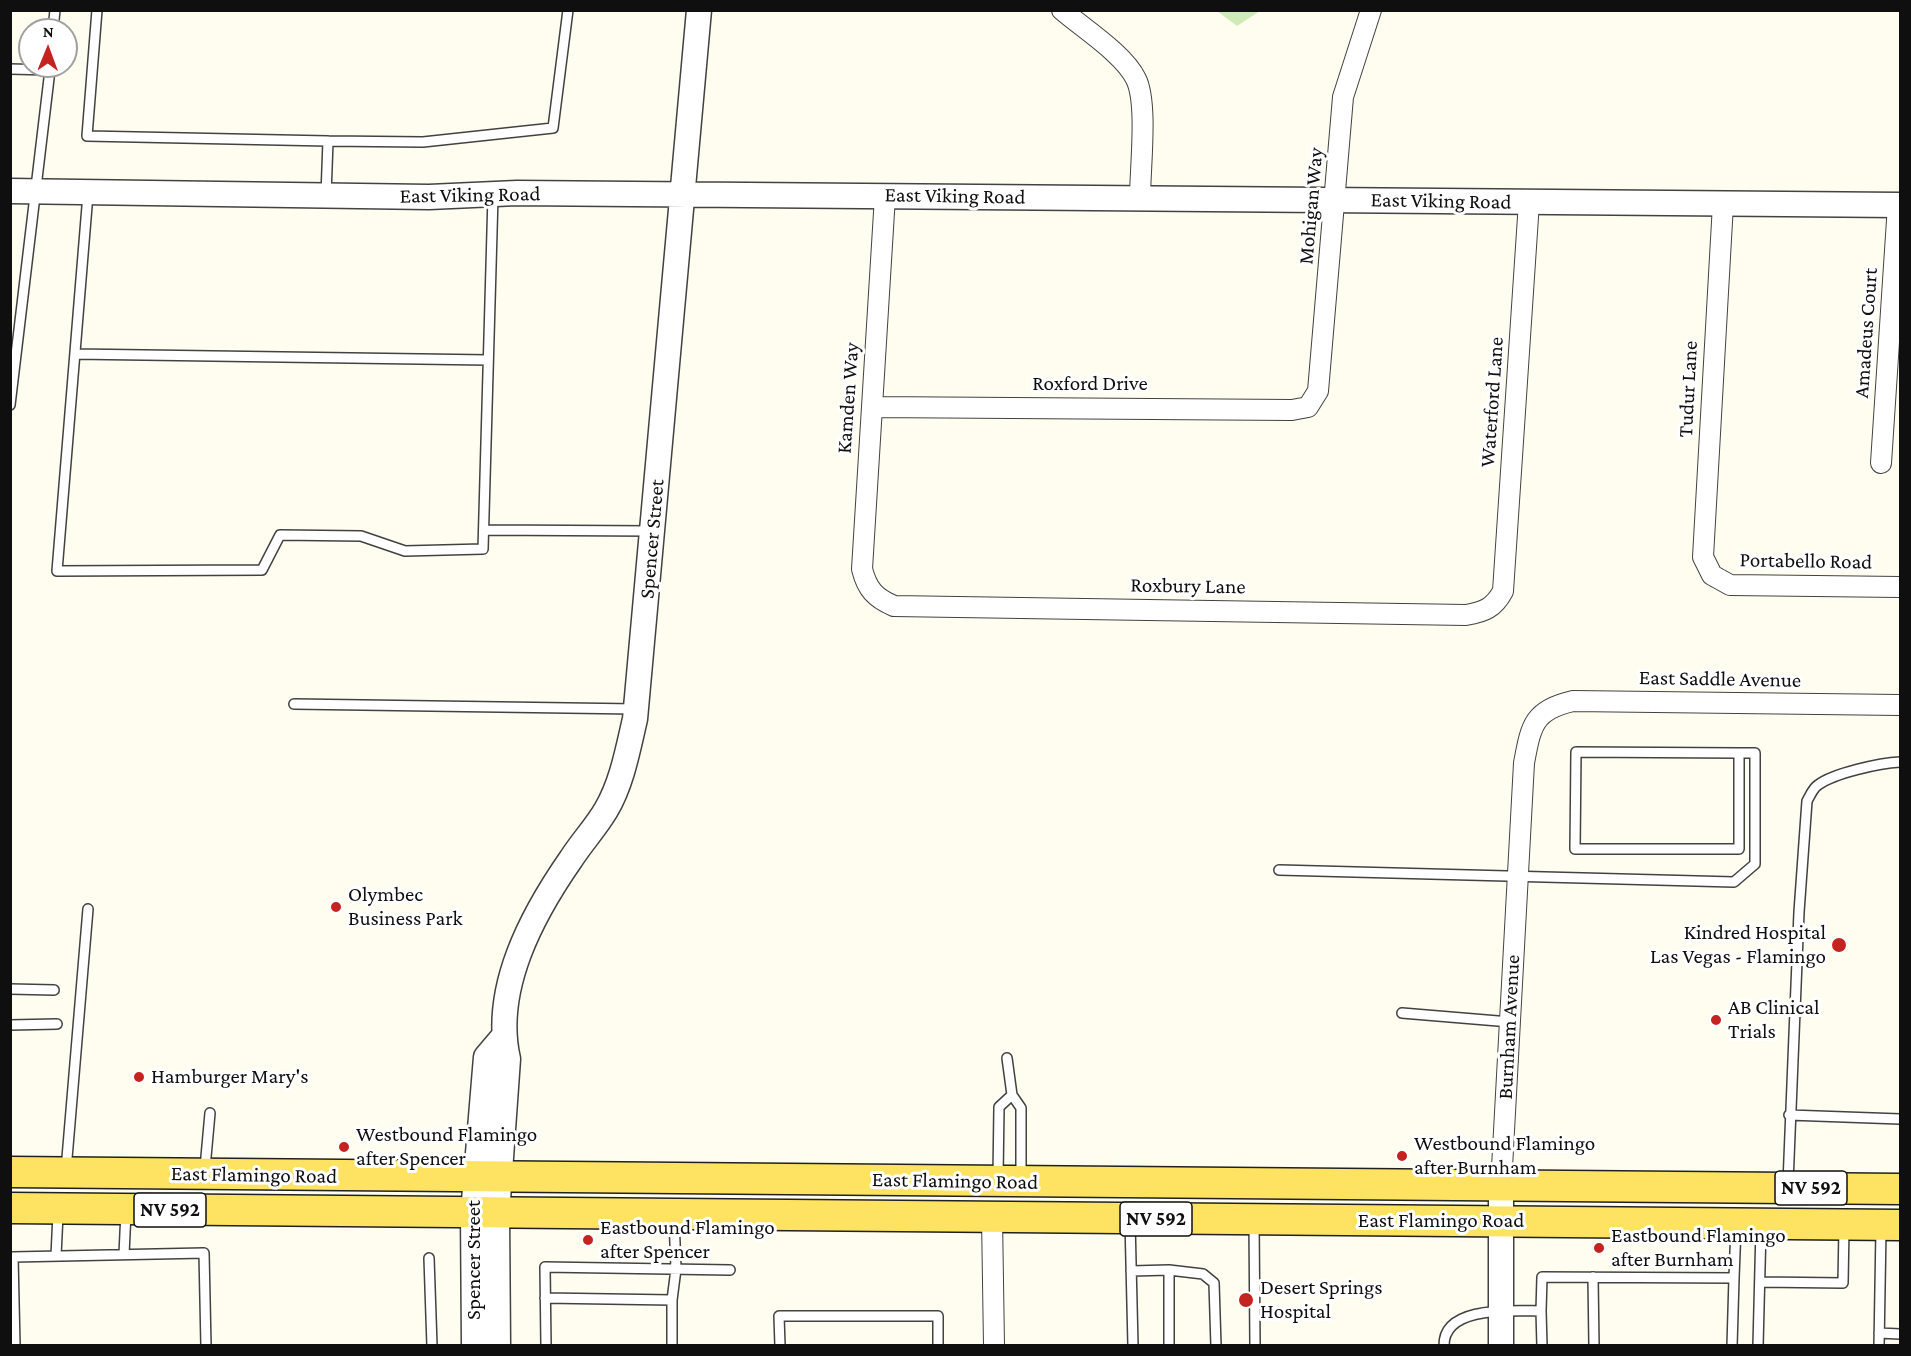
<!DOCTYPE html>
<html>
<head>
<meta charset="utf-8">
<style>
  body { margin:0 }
  #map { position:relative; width:1911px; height:1356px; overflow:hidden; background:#fffdf0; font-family:"Crimson Pro",serif }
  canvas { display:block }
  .frame { position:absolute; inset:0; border:12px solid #0f0f0f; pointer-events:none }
  .north { position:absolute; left:18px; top:18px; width:60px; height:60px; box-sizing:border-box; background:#fff; border:2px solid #9f9f9f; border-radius:50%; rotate:1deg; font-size:16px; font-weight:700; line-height:24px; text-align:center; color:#0f0f0f }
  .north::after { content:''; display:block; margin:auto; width:21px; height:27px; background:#c52320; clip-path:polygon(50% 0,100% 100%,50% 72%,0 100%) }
</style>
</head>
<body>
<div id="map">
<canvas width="1911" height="1356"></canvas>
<div class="frame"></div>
<div class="north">N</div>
</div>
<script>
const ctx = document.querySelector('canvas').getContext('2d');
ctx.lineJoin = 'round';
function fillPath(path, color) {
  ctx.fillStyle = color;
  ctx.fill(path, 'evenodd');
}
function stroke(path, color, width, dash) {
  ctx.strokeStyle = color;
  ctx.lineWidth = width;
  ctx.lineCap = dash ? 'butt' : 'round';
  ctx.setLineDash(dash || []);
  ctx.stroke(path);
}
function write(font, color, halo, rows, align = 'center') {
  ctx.font = font + ' "Crimson Pro",serif';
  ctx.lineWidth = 6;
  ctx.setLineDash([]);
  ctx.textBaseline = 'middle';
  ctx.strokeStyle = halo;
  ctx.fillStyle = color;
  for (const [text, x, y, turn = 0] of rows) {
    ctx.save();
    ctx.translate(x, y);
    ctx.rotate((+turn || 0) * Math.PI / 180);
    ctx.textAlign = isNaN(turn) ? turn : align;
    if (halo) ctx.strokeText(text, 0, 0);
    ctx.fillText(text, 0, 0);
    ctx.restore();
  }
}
fillPath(new Path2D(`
  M 1217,11 L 1260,11 L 1237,26 Z`), '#cfecb8');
const service = new Path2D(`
  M 97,10 L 87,136 L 328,141 L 326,195
  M 53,30 L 55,10
  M 10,69 L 50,70 L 10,405
  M 328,141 L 423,142 L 553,128 L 568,10
  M 88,194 L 57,571 L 262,570 L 280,535 L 361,536 L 405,551 L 483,549 L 493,196
  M 75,354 L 488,360
  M 484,530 L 652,531
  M 294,704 L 636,709
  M 1279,870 L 1734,882 L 1755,864 L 1755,753 L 1739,753 L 1576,752 L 1575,849 L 1739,849 L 1739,753
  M 10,989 L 54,990
  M 1402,1013 L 1510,1022
  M 10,1025 L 57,1024
  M 1007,1058 L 1012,1095 L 1021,1108 L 1021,1176
  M 1789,1115 L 1900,1119
  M 205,1168 L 210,1113
  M 66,1170 L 88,909
  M 998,1177 L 999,1107 L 1012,1095
  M 1788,1183 L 1799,912 L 1807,801 C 1810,796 1813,788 1818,785 C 1834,773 1880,763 1900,762
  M 1130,1221 L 1133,1346
  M 1254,1222 L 1255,1346
  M 124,1254 L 126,1212
  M 56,1256 L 58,1214
  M 429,1258 L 432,1346
  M 1131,1271 L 1169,1270 L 1203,1274 L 1214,1283 L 1216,1346
  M 1593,1277 L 1594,1346
  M 1734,1278 L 1736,1226
  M 1760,1282 L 1843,1283 L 1844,1228
  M 545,1298 L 672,1300
  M 1541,1311 L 1542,1346
  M 1879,1333 L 1900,1334
  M 15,1346 L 13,1257 L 204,1253 L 206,1346
  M 546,1346 L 545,1267 L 730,1270
  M 672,1346 L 672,1300 L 676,1269 L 674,1218
  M 780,1346 L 779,1316 L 938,1316 L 938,1346
  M 1169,1346 L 1169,1270
  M 1444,1346 C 1443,1305 1513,1311 1541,1311 L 1542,1277 L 1734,1278 L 1732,1346
  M 1758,1346 L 1761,1228
  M 1879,1346 L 1881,1230`);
const minor = new Path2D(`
  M 1062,10 C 1084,29 1124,54 1136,79 C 1148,103 1140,169 1140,198
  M 885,196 L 862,569 C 867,589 875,598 894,606 L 1466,615 C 1484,612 1494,608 1503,591 L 1529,202
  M 1723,204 L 1703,557 L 1712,575 L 1730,585 L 1900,587
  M 872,407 L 1292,410 L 1308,407 L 1318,391 L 1343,97 L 1371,10
  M 1881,463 L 1898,205
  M 1501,1186 L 1524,763 C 1531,726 1533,710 1573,701 L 1900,705
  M 992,1217 L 994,1346`);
const tertiary = new Path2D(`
  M 10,191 L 429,197 L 517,193 L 1900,205
  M 1501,1186 L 1501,1346
  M 474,1346 L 473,1213 L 486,1057 L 503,1037
  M 498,1346 L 497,1214 L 508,1059 C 492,989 532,915 571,859 C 582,842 596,827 606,810 C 622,783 628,749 635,719 L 699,10`);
const primary = new Path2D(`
  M 10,1172 L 1900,1189
  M 10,1208 L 1900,1225`);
stroke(service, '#424242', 12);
stroke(minor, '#424242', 22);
stroke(tertiary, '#424242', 27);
stroke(primary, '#202020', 33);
stroke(service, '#fff', 9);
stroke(minor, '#fff', 20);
stroke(tertiary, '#fff', 24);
stroke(primary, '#fee261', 30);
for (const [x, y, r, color] of [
  [336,907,6,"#c52320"],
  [1839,945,8,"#c52320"],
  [1716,1020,6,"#c52320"],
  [139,1077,6,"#c52320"],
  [344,1147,6,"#c52320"],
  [1402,1156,6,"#c52320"],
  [588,1240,6,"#c52320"],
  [1599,1248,6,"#c52320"],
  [1246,1300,8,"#c52320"]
]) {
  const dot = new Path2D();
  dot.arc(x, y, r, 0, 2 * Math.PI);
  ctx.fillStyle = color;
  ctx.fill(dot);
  stroke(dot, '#fff', 2);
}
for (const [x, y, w] of [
  [1811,1188,72],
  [170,1210,72],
  [1156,1219,72]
]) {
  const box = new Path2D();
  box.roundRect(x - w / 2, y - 17, w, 34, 4.5);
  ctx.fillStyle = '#fff';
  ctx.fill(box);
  stroke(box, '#0f0f0f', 1.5);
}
write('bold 20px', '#0f0f0f', null, [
  ["NV 592",1811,1188],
  ["NV 592",170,1210],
  ["NV 592",1156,1219]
]);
write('21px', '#0f0f0f', '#fff', [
  ["East Viking Road",470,195,-1],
  ["East Viking Road",955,196,1],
  ["East Viking Road",1441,201,1],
  ["Mohigan Way",1311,206,-85],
  ["Amadeus Court",1866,333,-86],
  ["Roxford Drive",1090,384],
  ["Tudur Lane",1688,389,-87],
  ["Kamden Way",848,398,-86],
  ["Waterford Lane",1492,402,-86],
  ["Spencer Street",652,539,-85],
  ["Portabello Road",1806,561,1],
  ["Roxbury Lane",1188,586,1],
  ["East Saddle Avenue",1720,679,1],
  ["Burnham Avenue",1509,1027,-87],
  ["East Flamingo Road",254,1175,1],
  ["East Flamingo Road",955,1181,1],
  ["East Flamingo Road",1441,1221],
  ["Spencer Street",474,1260,-90]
]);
write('21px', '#0f0f0f', '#fff', [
  ["Olymbec",348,895],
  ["Business Park",348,919],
  ["Kindred Hospital",1826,933,"right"],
  ["Las Vegas - Flamingo",1826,957,"right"],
  ["AB Clinical",1728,1008],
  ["Trials",1728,1032],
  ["Hamburger Mary's",151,1077],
  ["Westbound Flamingo",356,1135],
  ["after Spencer",356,1159],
  ["Westbound Flamingo",1414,1144],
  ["after Burnham",1414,1168],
  ["Eastbound Flamingo",600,1228],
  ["after Spencer",600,1252],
  ["Eastbound Flamingo",1611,1236],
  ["after Burnham",1611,1260],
  ["Desert Springs",1260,1288],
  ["Hospital",1260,1312]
], 'left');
</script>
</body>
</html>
